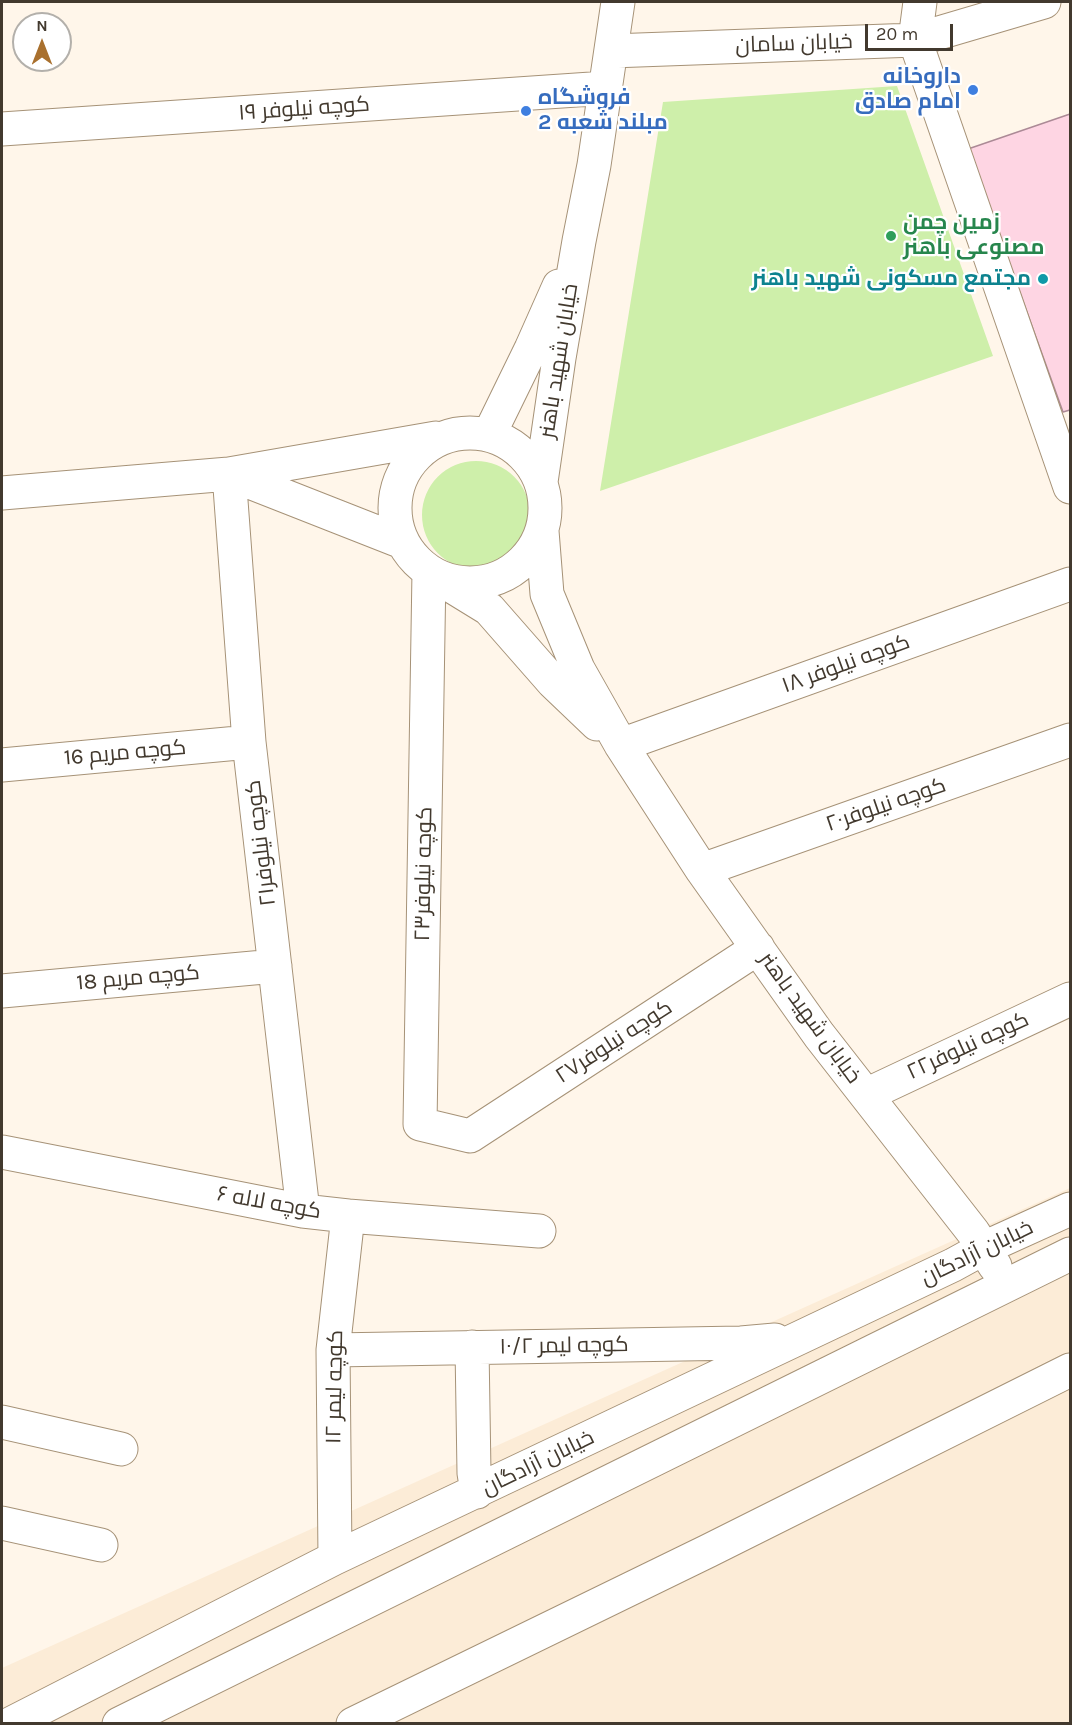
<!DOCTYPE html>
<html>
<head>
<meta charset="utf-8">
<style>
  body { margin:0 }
  #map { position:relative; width:1072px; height:1725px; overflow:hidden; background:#fff6ea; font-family:Karla,sans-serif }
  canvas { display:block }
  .frame { position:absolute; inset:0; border:3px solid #42392e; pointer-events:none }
  .north { position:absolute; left:12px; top:12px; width:60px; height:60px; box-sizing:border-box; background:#fff; border:2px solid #b3b0ab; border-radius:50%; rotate:0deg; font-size:16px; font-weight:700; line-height:24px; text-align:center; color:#42392e }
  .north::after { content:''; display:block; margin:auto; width:21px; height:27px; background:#a9702e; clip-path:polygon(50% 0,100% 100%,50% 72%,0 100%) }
  .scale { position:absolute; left:865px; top:24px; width:88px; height:27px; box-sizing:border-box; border:3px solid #42392e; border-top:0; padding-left:8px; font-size:18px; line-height:21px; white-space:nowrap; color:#42392e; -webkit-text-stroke:4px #fff; paint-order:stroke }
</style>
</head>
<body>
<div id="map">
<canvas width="1072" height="1725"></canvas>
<div class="frame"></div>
<div class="north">N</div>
<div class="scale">20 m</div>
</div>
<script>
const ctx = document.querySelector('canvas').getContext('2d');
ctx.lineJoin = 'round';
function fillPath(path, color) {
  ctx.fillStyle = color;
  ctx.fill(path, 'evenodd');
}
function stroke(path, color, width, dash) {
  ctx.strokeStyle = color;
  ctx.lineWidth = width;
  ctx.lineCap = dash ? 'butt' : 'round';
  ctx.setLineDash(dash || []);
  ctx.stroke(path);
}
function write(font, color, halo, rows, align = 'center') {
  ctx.font = font + ' Karla,Cairo,sans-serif';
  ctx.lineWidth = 4.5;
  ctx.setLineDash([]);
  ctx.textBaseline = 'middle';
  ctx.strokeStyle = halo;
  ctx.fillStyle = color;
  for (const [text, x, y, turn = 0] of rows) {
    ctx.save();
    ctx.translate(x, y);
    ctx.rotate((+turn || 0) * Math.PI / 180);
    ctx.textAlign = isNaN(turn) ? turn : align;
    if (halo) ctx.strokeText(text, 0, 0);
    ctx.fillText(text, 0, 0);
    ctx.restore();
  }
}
fillPath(new Path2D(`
  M 1070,1188 L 1070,1723 L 2,1723 L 2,1668 Z`), '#fcecd7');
fillPath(new Path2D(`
  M 897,86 L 993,356 L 600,491 L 663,102 Z
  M422 515a54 54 0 1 1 108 0a54 54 0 1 1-108 0Z`), '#ceefaa');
const building = new Path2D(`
  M 1070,114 L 1070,410 L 1063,412 L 968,149 Z`);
fillPath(building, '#fed5e3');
stroke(building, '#ac8a96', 1.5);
const minor = new Path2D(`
  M 920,2 L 915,40 L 1070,487
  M 611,51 L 915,40 L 1044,2
  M 2,129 L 606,88
  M395 508a75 75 0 1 1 150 0a75 75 0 1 1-150 0Z
  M 489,435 L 531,349 L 559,286
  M 229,474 L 249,742 L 303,1211
  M 229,474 L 402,542
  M 541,482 L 559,358 L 579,241 L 594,165 L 618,2
  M 2,493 L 229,474 L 436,438
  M 542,531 L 547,594 L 578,669 L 621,745 L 702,870 L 819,1035 L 973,1232 L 995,1266
  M 429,571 L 420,1124 L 470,1136 L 758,948
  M 445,582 L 489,609 L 553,682 L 597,724
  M 621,745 L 1070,584
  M 2,765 L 249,742
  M 702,870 L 1070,740
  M 2,991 L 275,966
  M 866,1095 L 1070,999
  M 2,1152 L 303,1211 L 348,1216 L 539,1231
  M 472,1347 L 474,1473 L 477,1492
  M 333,1350 L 741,1343 L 775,1340
  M 2,1422 L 121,1449
  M 2,1523 L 101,1545
  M 335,1558 L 333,1350 L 348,1216
  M 10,1724 L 335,1558 L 953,1265 L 984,1248 L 1070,1209
  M 119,1724 L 1070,1254
  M 353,1724 L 708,1551 L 1070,1370`);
stroke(minor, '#a69277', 35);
stroke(minor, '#fff', 33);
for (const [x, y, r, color] of [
  [973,90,6,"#3f7fe0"],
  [526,111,6,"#3f7fe0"],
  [891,236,6,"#2e9e5b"],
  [1043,279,6,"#0f9aa8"]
]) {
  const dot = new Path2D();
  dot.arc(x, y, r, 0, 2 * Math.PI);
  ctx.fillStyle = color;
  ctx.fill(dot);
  stroke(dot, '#fff', 2);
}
write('22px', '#42392e', '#fff', [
  ["خیابان سامان",794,44,-2],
  ["کوچه نیلوفر ۱۹",304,109,-4],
  ["خیابان شهید باهنر",559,361,-81],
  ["کوچه نیلوفر ۱۸",846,664,-20],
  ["کوچه مریم 16",125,753,-5],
  ["کوچه نیلوفر۲۰",886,805,-19],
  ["کوچه نیلوفر۲۱",261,843,-97],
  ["کوچه نیلوفر۲۳",424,874,-89],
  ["کوچه مریم 18",138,978,-5],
  ["خیابان شهید باهنر",810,1018,54],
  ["کوچه نیلوفر۲۷",614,1042,-33],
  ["کوچه نیلوفر۲۲",968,1046,-25],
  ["کوچه لاله ۶",269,1203,10],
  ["خیابان آزادگان",977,1253,-26],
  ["کوچه لیمر ۱۰/۲",564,1346,-1],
  ["کوچه لیمر ۱۲",335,1387,-89],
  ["خیابان آزادگان",538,1463,-26]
]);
write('bold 22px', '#366cbe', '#fff', [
  ["داروخانه",961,77],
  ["امام صادق",961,102],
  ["فروشگاه",538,98,"left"],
  ["مبلند شعبه 2",538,123,"left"]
], 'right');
write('bold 22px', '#27864d', '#fff', [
  ["زمین چمن",903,223],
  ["مصنوعی باهنر",903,248]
], 'left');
write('bold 22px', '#0d838f', '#fff', [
  ["مجتمع مسکونی شهید باهنر",1031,279]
], 'right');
</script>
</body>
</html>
